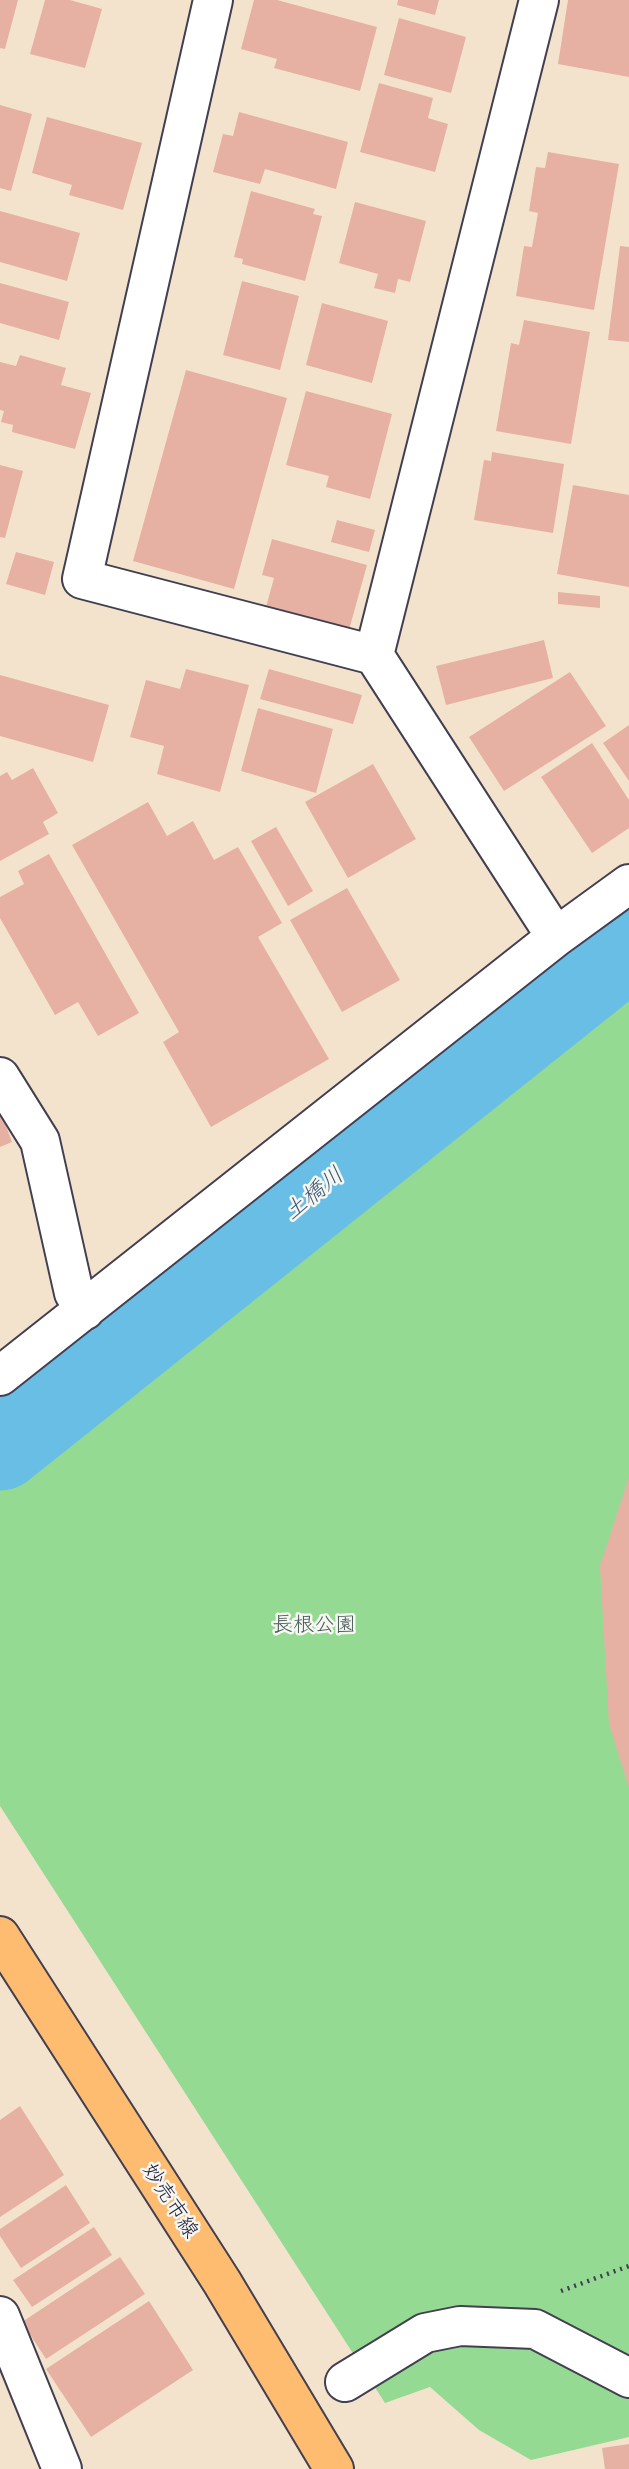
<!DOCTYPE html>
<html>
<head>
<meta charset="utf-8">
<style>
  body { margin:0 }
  canvas { display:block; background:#f4e3cc }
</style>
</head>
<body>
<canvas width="629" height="2469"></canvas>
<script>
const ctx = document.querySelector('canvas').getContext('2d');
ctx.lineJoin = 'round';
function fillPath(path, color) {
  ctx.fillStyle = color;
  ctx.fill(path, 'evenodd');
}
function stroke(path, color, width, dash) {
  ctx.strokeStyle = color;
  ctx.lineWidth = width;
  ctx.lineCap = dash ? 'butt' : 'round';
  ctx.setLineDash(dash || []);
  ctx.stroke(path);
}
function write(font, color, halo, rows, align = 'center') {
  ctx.font = font + ' "Playpen Sans","Klee One",sans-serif';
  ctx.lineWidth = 5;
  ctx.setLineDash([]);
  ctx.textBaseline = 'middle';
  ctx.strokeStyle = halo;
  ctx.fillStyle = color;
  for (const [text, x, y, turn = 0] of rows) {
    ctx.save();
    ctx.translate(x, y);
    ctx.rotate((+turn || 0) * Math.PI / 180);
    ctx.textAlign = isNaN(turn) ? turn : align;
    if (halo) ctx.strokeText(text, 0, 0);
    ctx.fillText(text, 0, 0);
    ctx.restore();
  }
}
fillPath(new Path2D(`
  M 629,926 L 629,2437 L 531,2460 L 479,2430 L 430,2387 L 385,2403 L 0,1806 L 0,1444 L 139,1342 L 138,1317 L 404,1101 Z`), '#95da92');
stroke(new Path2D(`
  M 0,1445 L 629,943`), '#69bee6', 91);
fillPath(new Path2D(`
  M 0,0 L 18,0 L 5,49 L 0,48 Z
  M 45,0 L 70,0 L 102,9 L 85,68 L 30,54 Z
  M 254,0 L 277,0 L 377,27 L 360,91 L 274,68 L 277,59 L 241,49 Z
  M 398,0 L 439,0 L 435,15 L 397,5 Z
  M 568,0 L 629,0 L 629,77 L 558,64 Z
  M 399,18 L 466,37 L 451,93 L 384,75 Z
  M 379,83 L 433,98 L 428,118 L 448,124 L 435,172 L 360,152 Z
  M 0,105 L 32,114 L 11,191 L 0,188 Z
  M 239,112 L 348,142 L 336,189 L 265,169 L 260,184 L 213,172 L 223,134 L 233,136 Z
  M 47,117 L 142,143 L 123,210 L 69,195 L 72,185 L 32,173 Z
  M 548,152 L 619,164 L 594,310 L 516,296 L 524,246 L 532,247 L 538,213 L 529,211 L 536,167 L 545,168 Z
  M 251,191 L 315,209 L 313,214 L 322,216 L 305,281 L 242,264 L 243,259 L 234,257 Z
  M 355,202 L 426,221 L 410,282 L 398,279 L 395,293 L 374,288 L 378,274 L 339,263 Z
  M 0,211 L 80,233 L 67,281 L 0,262 Z
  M 620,246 L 629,247 L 629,342 L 608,340 Z
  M 242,281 L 299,296 L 280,370 L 223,355 Z
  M 0,283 L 69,302 L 59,340 L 0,323 Z
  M 322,303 L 388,321 L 372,383 L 306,365 Z
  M 524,320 L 590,332 L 571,444 L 496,431 L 511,343 L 519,345 Z
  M 20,355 L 66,368 L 61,385 L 91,393 L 75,449 L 12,432 L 13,425 L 1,422 L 4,411 L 0,410 L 0,362 L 16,366 Z
  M 186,370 L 287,398 L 234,589 L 133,561 Z
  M 306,391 L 392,414 L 370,499 L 326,487 L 329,476 L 286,465 Z
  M 492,452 L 564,464 L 553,533 L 474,520 L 484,460 L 491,461 Z
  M 0,465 L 23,471 L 5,538 L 0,537 Z
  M 573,485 L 629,495 L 629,587 L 557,574 Z
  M 337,520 L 375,530 L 369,552 L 331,542 Z
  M 272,539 L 367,565 L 349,630 L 266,607 L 274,578 L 262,575 Z
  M 16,552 L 54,562 L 45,595 L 6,584 Z
  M 558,592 L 600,596 L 600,608 L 558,604 Z
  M 544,640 L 553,678 L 446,705 L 436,666 Z
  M 186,669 L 249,685 L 220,792 L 157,774 L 164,746 L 130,737 L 146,680 L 180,689 Z
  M 269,669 L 362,695 L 353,724 L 260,699 Z
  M 570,672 L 606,726 L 504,791 L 469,737 Z
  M 0,675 L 109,705 L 93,762 L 0,736 Z
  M 258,708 L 333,729 L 316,793 L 241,771 Z
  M 629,725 L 629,781 L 603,743 Z
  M 592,743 L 629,800 L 629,828 L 592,853 L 541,777 Z
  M 373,764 L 416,839 L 348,878 L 305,802 Z
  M 33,768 L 58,813 L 43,822 L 49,834 L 0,861 L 0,776 L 7,772 L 12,780 Z
  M 148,802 L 167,836 L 193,821 L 214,860 L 238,847 L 282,923 L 258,937 L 329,1059 L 211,1127 L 163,1042 L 179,1032 L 72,845 Z
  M 276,827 L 313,891 L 288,906 L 251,841 Z
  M 49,854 L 139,1013 L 98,1036 L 78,1002 L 55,1015 L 0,918 L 0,897 L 24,884 L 18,871 Z
  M 347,888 L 400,980 L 342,1012 L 290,920 Z
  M 0,1110 L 12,1142 L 0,1147 Z
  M 629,1477 L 629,1785 L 628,1785 L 609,1724 L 600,1566 Z
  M 20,2106 L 64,2175 L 0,2217 L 0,2120 Z
  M 66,2185 L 90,2223 L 21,2268 L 0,2236 L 0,2229 Z
  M 94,2227 L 112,2255 L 32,2307 L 13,2280 Z
  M 120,2257 L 145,2294 L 46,2359 L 22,2322 Z
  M 149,2301 L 193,2370 L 91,2437 L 46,2369 Z
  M 629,2444 L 629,2469 L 605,2469 L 602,2448 Z`), '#e6b1a3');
const minor = new Path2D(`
  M 213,0 L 82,579 L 374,655
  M 539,0 L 374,655 L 556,937
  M 0,1077 L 40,1141 L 74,1293 L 85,1310
  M 0,1376 L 556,937 L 629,884
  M 0,2316 L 62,2469
  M 345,2382 L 425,2333 L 460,2326 L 535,2329 L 629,2378`);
const major = new Path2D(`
  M 0,1936 L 222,2282 L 334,2469`);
stroke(minor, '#423f51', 42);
stroke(major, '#423f51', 42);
stroke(new Path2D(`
  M 561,2291 L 629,2266`), '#423f51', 4.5, [2, 5]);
stroke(minor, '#fff', 38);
stroke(major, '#fdbc70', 38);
write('21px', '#445955', '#f6f6f2', [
  ["長根公園",314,1625]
]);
write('21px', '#22223b', '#f6f6f2', [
  ["妙売市線",170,2201,57]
]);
write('italic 23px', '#3b5977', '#f6f6f2', [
  ["土橋川",314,1194,-39]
]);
</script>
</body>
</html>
